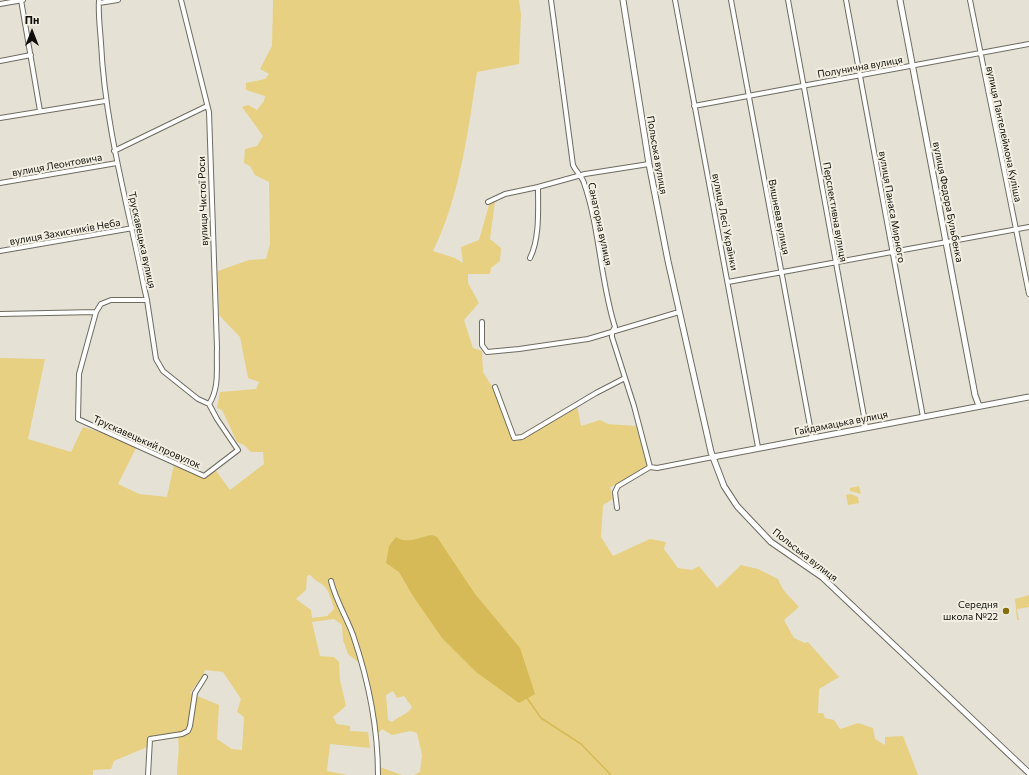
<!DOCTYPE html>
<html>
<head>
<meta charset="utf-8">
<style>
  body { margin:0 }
  #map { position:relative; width:1029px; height:775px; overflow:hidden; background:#e5e2d5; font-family:Commissioner,sans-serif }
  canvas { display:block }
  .north { position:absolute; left:12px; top:12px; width:40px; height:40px; -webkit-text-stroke:3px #f2efe2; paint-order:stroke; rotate:0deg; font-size:11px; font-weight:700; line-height:16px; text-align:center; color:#100e0a }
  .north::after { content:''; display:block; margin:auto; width:14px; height:18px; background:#100e0a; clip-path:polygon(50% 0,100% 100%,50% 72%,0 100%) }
</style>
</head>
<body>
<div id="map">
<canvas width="1029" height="775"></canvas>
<div class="north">Пн</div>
</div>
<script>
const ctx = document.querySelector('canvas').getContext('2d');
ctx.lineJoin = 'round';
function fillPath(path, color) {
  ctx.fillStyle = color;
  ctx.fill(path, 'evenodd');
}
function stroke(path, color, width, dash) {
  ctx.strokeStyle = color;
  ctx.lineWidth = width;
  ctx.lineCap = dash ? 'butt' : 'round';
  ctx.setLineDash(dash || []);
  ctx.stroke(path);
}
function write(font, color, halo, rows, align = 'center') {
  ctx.font = font + ' Commissioner,sans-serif';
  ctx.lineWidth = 4;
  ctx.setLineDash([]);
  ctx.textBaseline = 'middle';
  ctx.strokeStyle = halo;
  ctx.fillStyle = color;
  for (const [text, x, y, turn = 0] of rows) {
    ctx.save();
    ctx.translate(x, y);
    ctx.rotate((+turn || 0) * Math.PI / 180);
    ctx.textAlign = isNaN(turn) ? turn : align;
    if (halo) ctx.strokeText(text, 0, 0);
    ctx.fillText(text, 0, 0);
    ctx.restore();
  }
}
fillPath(new Path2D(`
  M 273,0 L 519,0 L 521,14 L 519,64 L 477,72 C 468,132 460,196 433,251 L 455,258 L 463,263 L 461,247 L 479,240 L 489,205 L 495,201 L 490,239 L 501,248 L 500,261 L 491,268 L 490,274 L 468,274 L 468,283 L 479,303 L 464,320 L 473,348 L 482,351 L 483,372 L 493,388 L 512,439 L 517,441 L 523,439 L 577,405 L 581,426 L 600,420 L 608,424 L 636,426 L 647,466 L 624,482 L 610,487 L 613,499 L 603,505 L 601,537 L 613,556 L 650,539 L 666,542 L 664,549 L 678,568 L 692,570 L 699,566 L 717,588 L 741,565 L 758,569 L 778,579 C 784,594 790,596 799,607 L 784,620 L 794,638 L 805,643 L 808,642 L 839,677 L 819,689 L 818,713 L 823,713 L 825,718 L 834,720 L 840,729 L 858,723 L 873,728 L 875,739 L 885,745 L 885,737 L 903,736 L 918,775 L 413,775 L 420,772 L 422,755 L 417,733 L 410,731 L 392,735 L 382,729 L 378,734 L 363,666 L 348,654 L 343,640 L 342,625 L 334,619 L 312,622 L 320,656 L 334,657 L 339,662 L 340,680 L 346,706 L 333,717 L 337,724 L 350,726 L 350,731 L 368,732 L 370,748 L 330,744 L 327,771 L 348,775 L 177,775 C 177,762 180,751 178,738 L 152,740 L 147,747 L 114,761 L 111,769 L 93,770 L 93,775 L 0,775 L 0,358 L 45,359 L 28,439 L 71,452 L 83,427 L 138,444 L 118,484 L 139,494 L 167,497 L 174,464 L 204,476 L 214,468 L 230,490 L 264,464 L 263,452 L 251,452 L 244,445 L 237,442 L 222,410 L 217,408 L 220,392 L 256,389 L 259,382 L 248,378 L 240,337 L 219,315 L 218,271 L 249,260 L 266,259 L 270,244 L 269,182 L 255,175 L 250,166 L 244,163 L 245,149 L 257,146 L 263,136 L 242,107 L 248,105 L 257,110 L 264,101 L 265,96 L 246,90 L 246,83 L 265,79 L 269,74 L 260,69 L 272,46 ZM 310,575 C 314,579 318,582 323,585 C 329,589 332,602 334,609 L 327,616 L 312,618 L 311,610 L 296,599 L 306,590 L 307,576 ZM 205,670 L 223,672 L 241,699 L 237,712 L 244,717 L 242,750 L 232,749 L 217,739 L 219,705 L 190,693 L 203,675 ZM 393,691 L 397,698 L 404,696 L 412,707 C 407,715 399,716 392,722 L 388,720 L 386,695 Z
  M 859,486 L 861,494 L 850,491 L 850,488 Z
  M 851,494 L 858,497 L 859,503 L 848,505 L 846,495 Z
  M 1029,595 L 1029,607 L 1017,609 L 1019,620 L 1017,620 L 1015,599 Z
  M 380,767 L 402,775 L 381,775 Z`), '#e7d081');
fillPath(new Path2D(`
  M 432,535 L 437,537 L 475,594 L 520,648 L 535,694 L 519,703 L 476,672 L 442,638 L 413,596 L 399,572 L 386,563 L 389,546 L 396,537 C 409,545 418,537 432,535 Z`), '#d6ba57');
stroke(new Path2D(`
  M 527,698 L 541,718 L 581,744 L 611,775`), '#d6ba57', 1.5);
const minor = new Path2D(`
  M 21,0 L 40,111
  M 99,0 C 98,14 100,28 101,43 C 105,127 128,205 144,287 L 147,300 L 156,359 L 163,371 L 198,399 L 209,404 L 217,419 L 238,450 L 204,476 L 78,419 L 79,374 L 96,312 L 101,304 L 111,300 L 147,300
  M 181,0 L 209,112 L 217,348 C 216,366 220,388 209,404
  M 551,0 L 573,165 C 576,172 582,176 584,183 C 600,229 600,280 615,327 L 612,332 L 612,337 L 634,406 L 650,467 L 657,468 L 713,457
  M 675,0 L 758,447
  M 731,0 L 812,437
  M 788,0 L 866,427
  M 846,0 L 923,417
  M 970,0 L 1029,294
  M 99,3 L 118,0
  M 0,4 L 23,0
  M 0,61 L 31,55
  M 694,106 L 1029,44
  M 0,118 L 105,101
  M 114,151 L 207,106
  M 0,183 L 117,163
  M 488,202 L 505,194 L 538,187
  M 0,251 L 133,228
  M 530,258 C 540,238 538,209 538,187 L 585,174 L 649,164
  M 728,282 L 1029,227
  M 0,314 L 96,312
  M 482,322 L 482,345 L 487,352 L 519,349 L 588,339 L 679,312
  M 495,387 L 514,438 L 522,437 L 596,393 L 625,378
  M 617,508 L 615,492 L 618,486 L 650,467
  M 331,581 C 336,601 346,616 353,635 C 368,679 378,728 378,775
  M 148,775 L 150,739 L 182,734 L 188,731 L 190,726 L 195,693 L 205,677`);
const tertiary = new Path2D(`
  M 623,0 L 649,164 L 668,261 L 711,452 L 724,486 L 737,506 L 771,542 L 822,577 L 1029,773
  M 900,0 L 975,395 L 979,406
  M 713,457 L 1029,397`);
stroke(minor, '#6e6b60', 6);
stroke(tertiary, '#6e6b60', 7);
stroke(minor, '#fff', 4);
stroke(tertiary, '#fff', 5);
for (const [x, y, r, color] of [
  [1006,611,4,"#846d0b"]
]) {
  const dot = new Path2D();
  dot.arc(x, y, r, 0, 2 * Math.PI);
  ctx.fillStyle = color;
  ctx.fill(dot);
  stroke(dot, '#f2efe2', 1.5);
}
write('10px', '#100e0a', '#f2efe2', [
  ["Полунична вулиця",860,67,-10],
  ["вулиця Пантелеймона Куліша",1004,134,78],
  ["Польська вулиця",657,155,80],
  ["вулиця Леонтовича",57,165,-10],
  ["вулиця Чистої Роси",203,201,-92],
  ["вулиця Федора Бульбенка",948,202,79],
  ["вулиця Панаса Мирного",892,207,80],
  ["Перспективна вулиця",835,212,80],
  ["Вишнева вулиця",779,217,79],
  ["вулиця Лесі Українки",725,222,79],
  ["Санаторна вулиця",600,224,78],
  ["вулиця Захисників Неба",65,232,-10],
  ["Трускавецька вулиця",142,240,78],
  ["Гайдамацька вулиця",841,423,-11],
  ["Трускавецький провулок",147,442,24],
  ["Польська вулиця",805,555,38]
]);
write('10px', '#100e0a', '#f2efe2', [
  ["Середня",998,605],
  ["школа №22",998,617]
], 'right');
</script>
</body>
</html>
